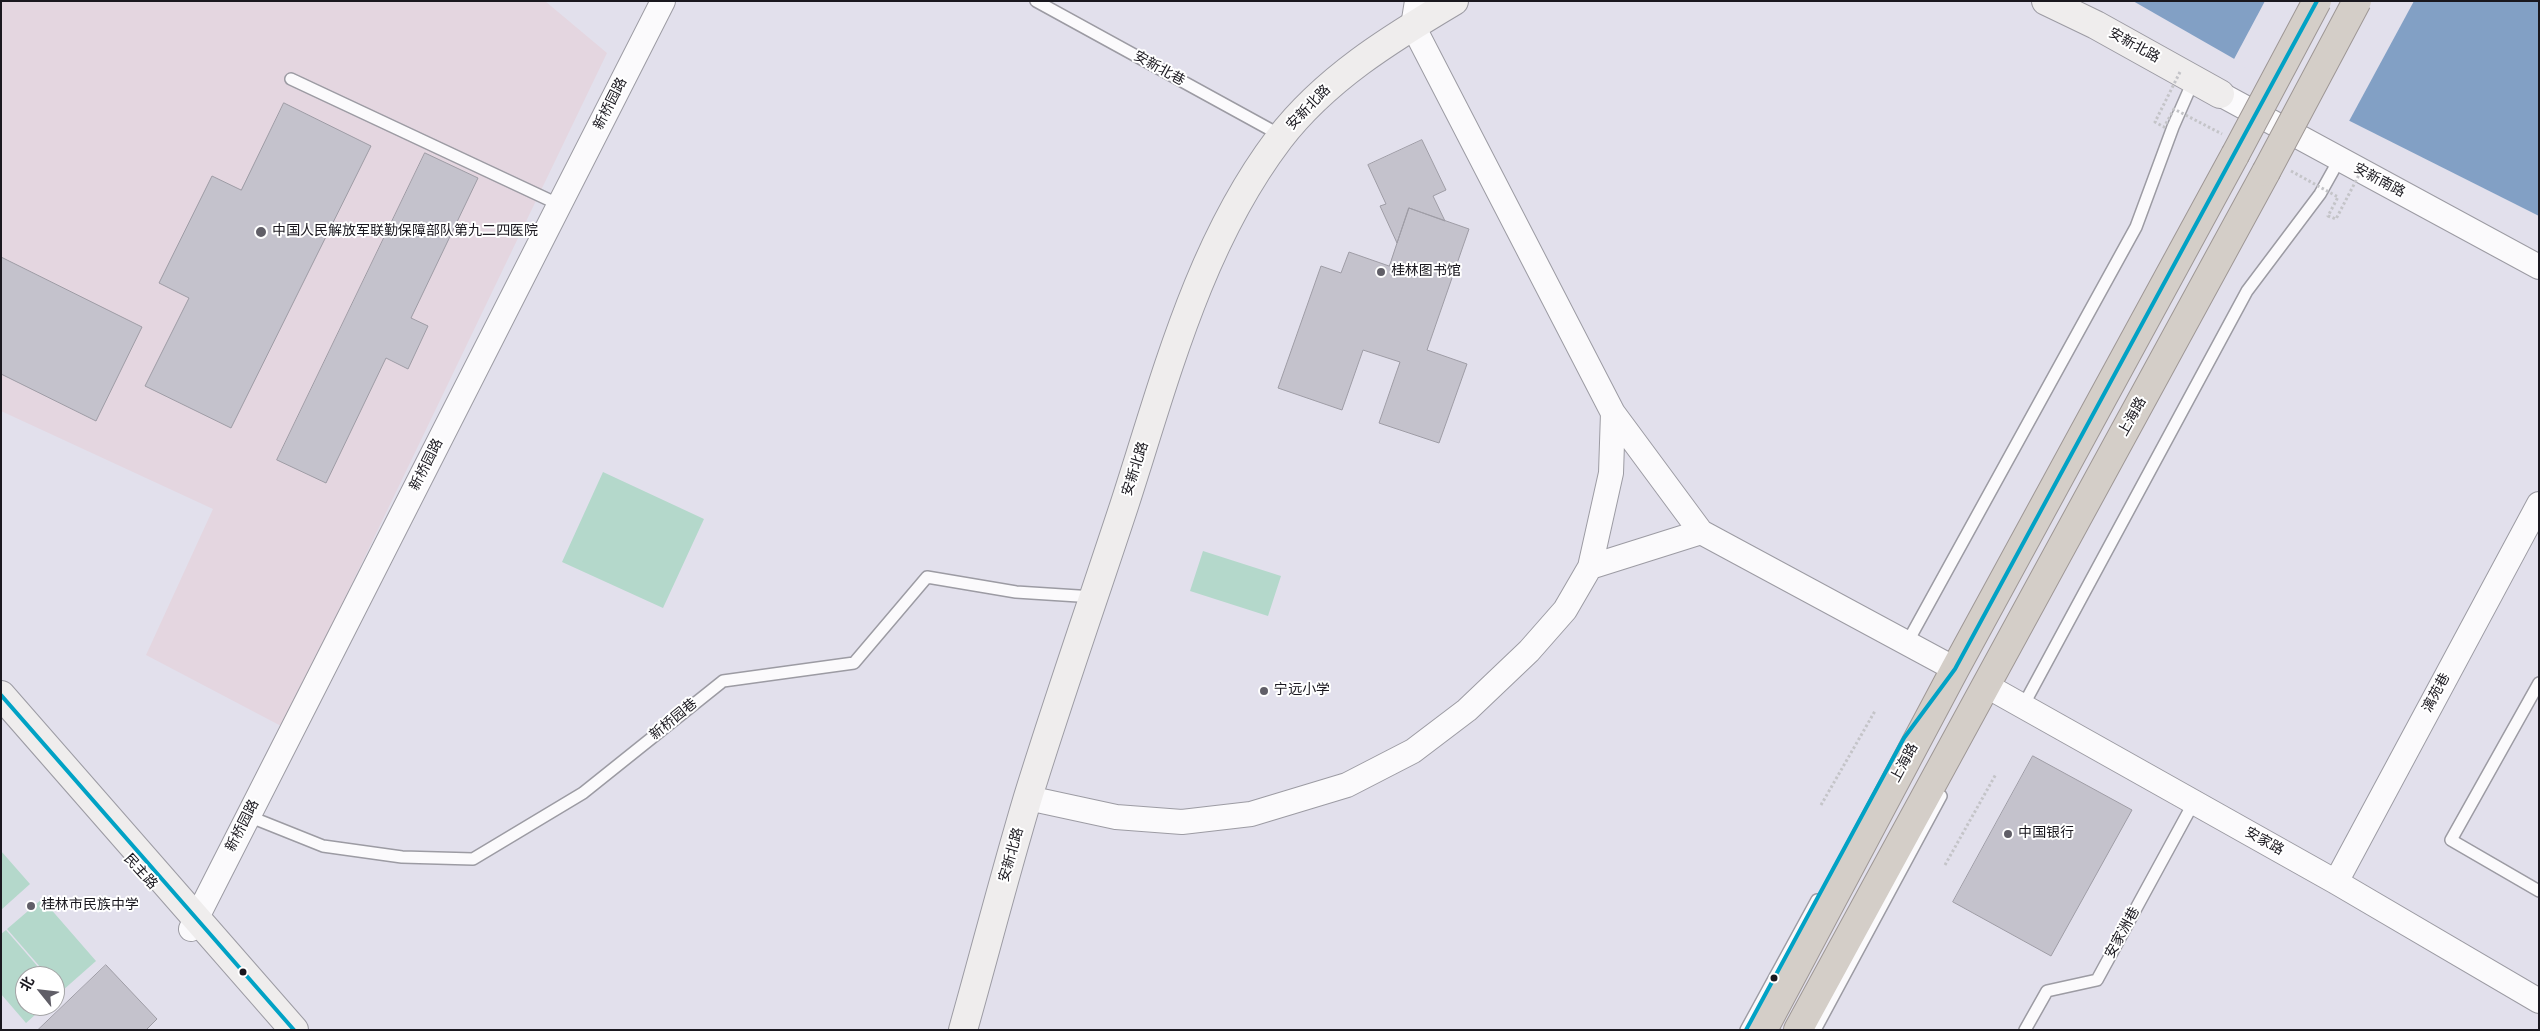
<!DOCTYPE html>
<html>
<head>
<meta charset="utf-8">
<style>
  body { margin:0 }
  #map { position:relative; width:2540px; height:1031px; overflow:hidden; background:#e2e0ec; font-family:"Nunito Sans","Noto Sans SC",sans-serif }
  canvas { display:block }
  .frame { position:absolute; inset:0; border:2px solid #1a181f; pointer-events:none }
  .north { position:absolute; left:15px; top:966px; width:50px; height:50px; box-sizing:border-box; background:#fff; border:1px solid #a3a3a5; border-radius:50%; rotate:299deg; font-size:14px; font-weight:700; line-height:20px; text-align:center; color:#1a181f }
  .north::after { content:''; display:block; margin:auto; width:18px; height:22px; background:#605e67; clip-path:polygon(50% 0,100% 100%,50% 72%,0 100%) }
</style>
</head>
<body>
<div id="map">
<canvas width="2540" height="1031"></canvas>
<div class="frame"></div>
<div class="north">北</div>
</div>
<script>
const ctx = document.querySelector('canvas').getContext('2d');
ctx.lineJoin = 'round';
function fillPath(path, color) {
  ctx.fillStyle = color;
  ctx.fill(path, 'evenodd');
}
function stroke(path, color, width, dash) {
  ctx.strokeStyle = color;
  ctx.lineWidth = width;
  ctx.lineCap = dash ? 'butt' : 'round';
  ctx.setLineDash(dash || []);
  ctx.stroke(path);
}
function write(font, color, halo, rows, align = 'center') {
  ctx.font = font + ' "Nunito Sans","Noto Sans SC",sans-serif';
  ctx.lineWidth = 4;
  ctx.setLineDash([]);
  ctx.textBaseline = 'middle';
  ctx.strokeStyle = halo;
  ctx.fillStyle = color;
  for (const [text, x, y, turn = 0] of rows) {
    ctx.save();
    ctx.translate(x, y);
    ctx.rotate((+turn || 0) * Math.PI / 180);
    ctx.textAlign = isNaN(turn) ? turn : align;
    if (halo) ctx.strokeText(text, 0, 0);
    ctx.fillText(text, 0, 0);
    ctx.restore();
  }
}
fillPath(new Path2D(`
  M 1,1 L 545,1 L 607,53 L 283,727 L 146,655 L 213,509 L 1,411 Z`), '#e4d6e0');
fillPath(new Path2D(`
  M 603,472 L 704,519 L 663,608 L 562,562 Z
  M 1203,551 L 1281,576 L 1268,616 L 1190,591 Z
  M 1,851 L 30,884 L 1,910 Z
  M 42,899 L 96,961 L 62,991 L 55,984 L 55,976 L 48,976 L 7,929 Z
  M 6,930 L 46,976 L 25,976 L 25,1006 L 45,1006 L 26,1023 L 1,994 L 1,934 Z`), '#b4d8cb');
fillPath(new Path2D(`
  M 2133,1 L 2539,1 L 2539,216 L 2292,92 Z`), '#82a0c5');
fillPath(new Path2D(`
  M 2265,1 L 2414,1 L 2348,123 L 2233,61 Z`), '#e2e0ec');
const building = new Path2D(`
  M 284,103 L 371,146 L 231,428 L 145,386 L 189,298 L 159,283 L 212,176 L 241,190 Z
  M 1422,140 L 1446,190 L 1433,196 L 1445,221 L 1409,208 L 1397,243 L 1380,206 L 1386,204 L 1368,165 Z
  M 425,153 L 478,178 L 411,318 L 428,326 L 408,369 L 386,358 L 326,483 L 277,460 Z
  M 1409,208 L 1469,229 L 1427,350 L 1467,364 L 1439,443 L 1379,423 L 1400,362 L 1363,350 L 1342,410 L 1278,388 L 1321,266 L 1341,273 L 1349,252 L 1389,266 Z
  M 1,257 L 142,327 L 96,421 L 1,374 Z
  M 2033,756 L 2132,810 L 2051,956 L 1953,902 Z
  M 106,965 L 157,1019 L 146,1030 L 38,1030 Z`);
fillPath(building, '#c4c2cc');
stroke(building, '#9e9ca5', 1);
const lane = new Path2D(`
  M 1036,1 L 1282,136
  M 291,79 L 560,205
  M 1907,643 L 2136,227 L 2173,127 L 2194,79
  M 2539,683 L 2451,840 L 2539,891
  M 2023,706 L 2247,291 L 2320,194 L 2339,160
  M 248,816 L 323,846 L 402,857 L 473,859 L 583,793 L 723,681 L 854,663 L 927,577 L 1016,592 L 1094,597
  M 1746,1030 L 1817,900
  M 1815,1030 L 1941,796
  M 2025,1030 L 2047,991 L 2097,980 L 2194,802`);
const street = new Path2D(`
  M 1417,1 L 1413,26 L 1613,413 L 1701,532 L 1955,669
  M 2220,94 L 2539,267
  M 1590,567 L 1611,473 L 1613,413
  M 1987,686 L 2336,882 L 2539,1001
  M 1028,798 L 1116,817 L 1182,822 L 1251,814 L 1347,785 L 1413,751 L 1467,710 L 1529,651 L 1565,610 L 1590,567 L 1701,532
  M 2336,882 L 2539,504
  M 191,929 L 663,1`);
const secondary = new Path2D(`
  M 2046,1 L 2096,25 L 2220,94
  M 1,695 L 294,1030
  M 963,1030 C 985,952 1005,874 1028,797 C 1058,700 1092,603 1124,506 C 1165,380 1198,246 1279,139 C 1325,79 1390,39 1454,1`);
const highway = new Path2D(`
  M 1763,1030 L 1955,669 L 2235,155
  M 1798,1030 L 2266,172`);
stroke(lane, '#9c9ba3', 14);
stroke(street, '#9c9ba3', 26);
stroke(secondary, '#9c9ba3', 30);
stroke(highway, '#9e9795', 30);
stroke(new Path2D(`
  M 1821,805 L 1875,711
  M 1945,865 L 1996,774`), '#c4c4c8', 3, [2.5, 2.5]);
stroke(lane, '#fbfafc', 11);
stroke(street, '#fbfafc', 24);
stroke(secondary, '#efeded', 28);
stroke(highway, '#d4cec8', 28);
const highwayBridge = new Path2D(`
  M 2235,155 L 2317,1
  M 2266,172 L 2357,1`);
stroke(highwayBridge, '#9e9795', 30, []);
stroke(new Path2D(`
  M 2180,72 L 2155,122 L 2164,127 L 2174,109 L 2222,134
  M 2291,171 L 2338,197 L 2328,216 L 2336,219 L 2361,171`), '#c4c4c8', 3, [2.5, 2.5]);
stroke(highwayBridge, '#d4cec8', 28);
stroke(new Path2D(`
  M 1,695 L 294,1030
  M 1746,1030 L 1904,738 L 1955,669 L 2317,1`), '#01a2c5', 4);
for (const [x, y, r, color] of [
  [261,232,6,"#605e67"],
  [1381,272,5,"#605e67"],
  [1264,691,5,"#605e67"],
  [2008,834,5,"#605e67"],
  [31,906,5,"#605e67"],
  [243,972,4.5,"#1a181f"],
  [1774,978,4.5,"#1a181f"]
]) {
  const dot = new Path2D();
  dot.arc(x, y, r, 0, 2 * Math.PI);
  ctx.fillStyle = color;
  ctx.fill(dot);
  stroke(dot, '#fff', 2);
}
write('14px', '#1a181f', '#fff', [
  ["安新北路",2134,46,29],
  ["安新北巷",1159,69,29],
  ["新桥园路",611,104,-63],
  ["安新北路",1309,108,-46],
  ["安新南路",2379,181,28],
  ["上海路",2133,417,-61],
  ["新桥园路",427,465,-63],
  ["安新北路",1136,469,-72],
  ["漓苑巷",2437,693,-62],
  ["新桥园巷",674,720,-39],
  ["上海路",1905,763,-62],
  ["新桥园路",243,826,-63],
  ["安家路",2264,842,29],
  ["安新北路",1012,855,-74],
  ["民主路",140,872,48],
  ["安家洲巷",2123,933,-61]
]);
write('14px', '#1a181f', '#fff', [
  ["中国人民解放军联勤保障部队第九二四医院",272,232],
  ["桂林图书馆",1391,272],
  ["宁远小学",1274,691],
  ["中国银行",2018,834],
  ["桂林市民族中学",41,906]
], 'left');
</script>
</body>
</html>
